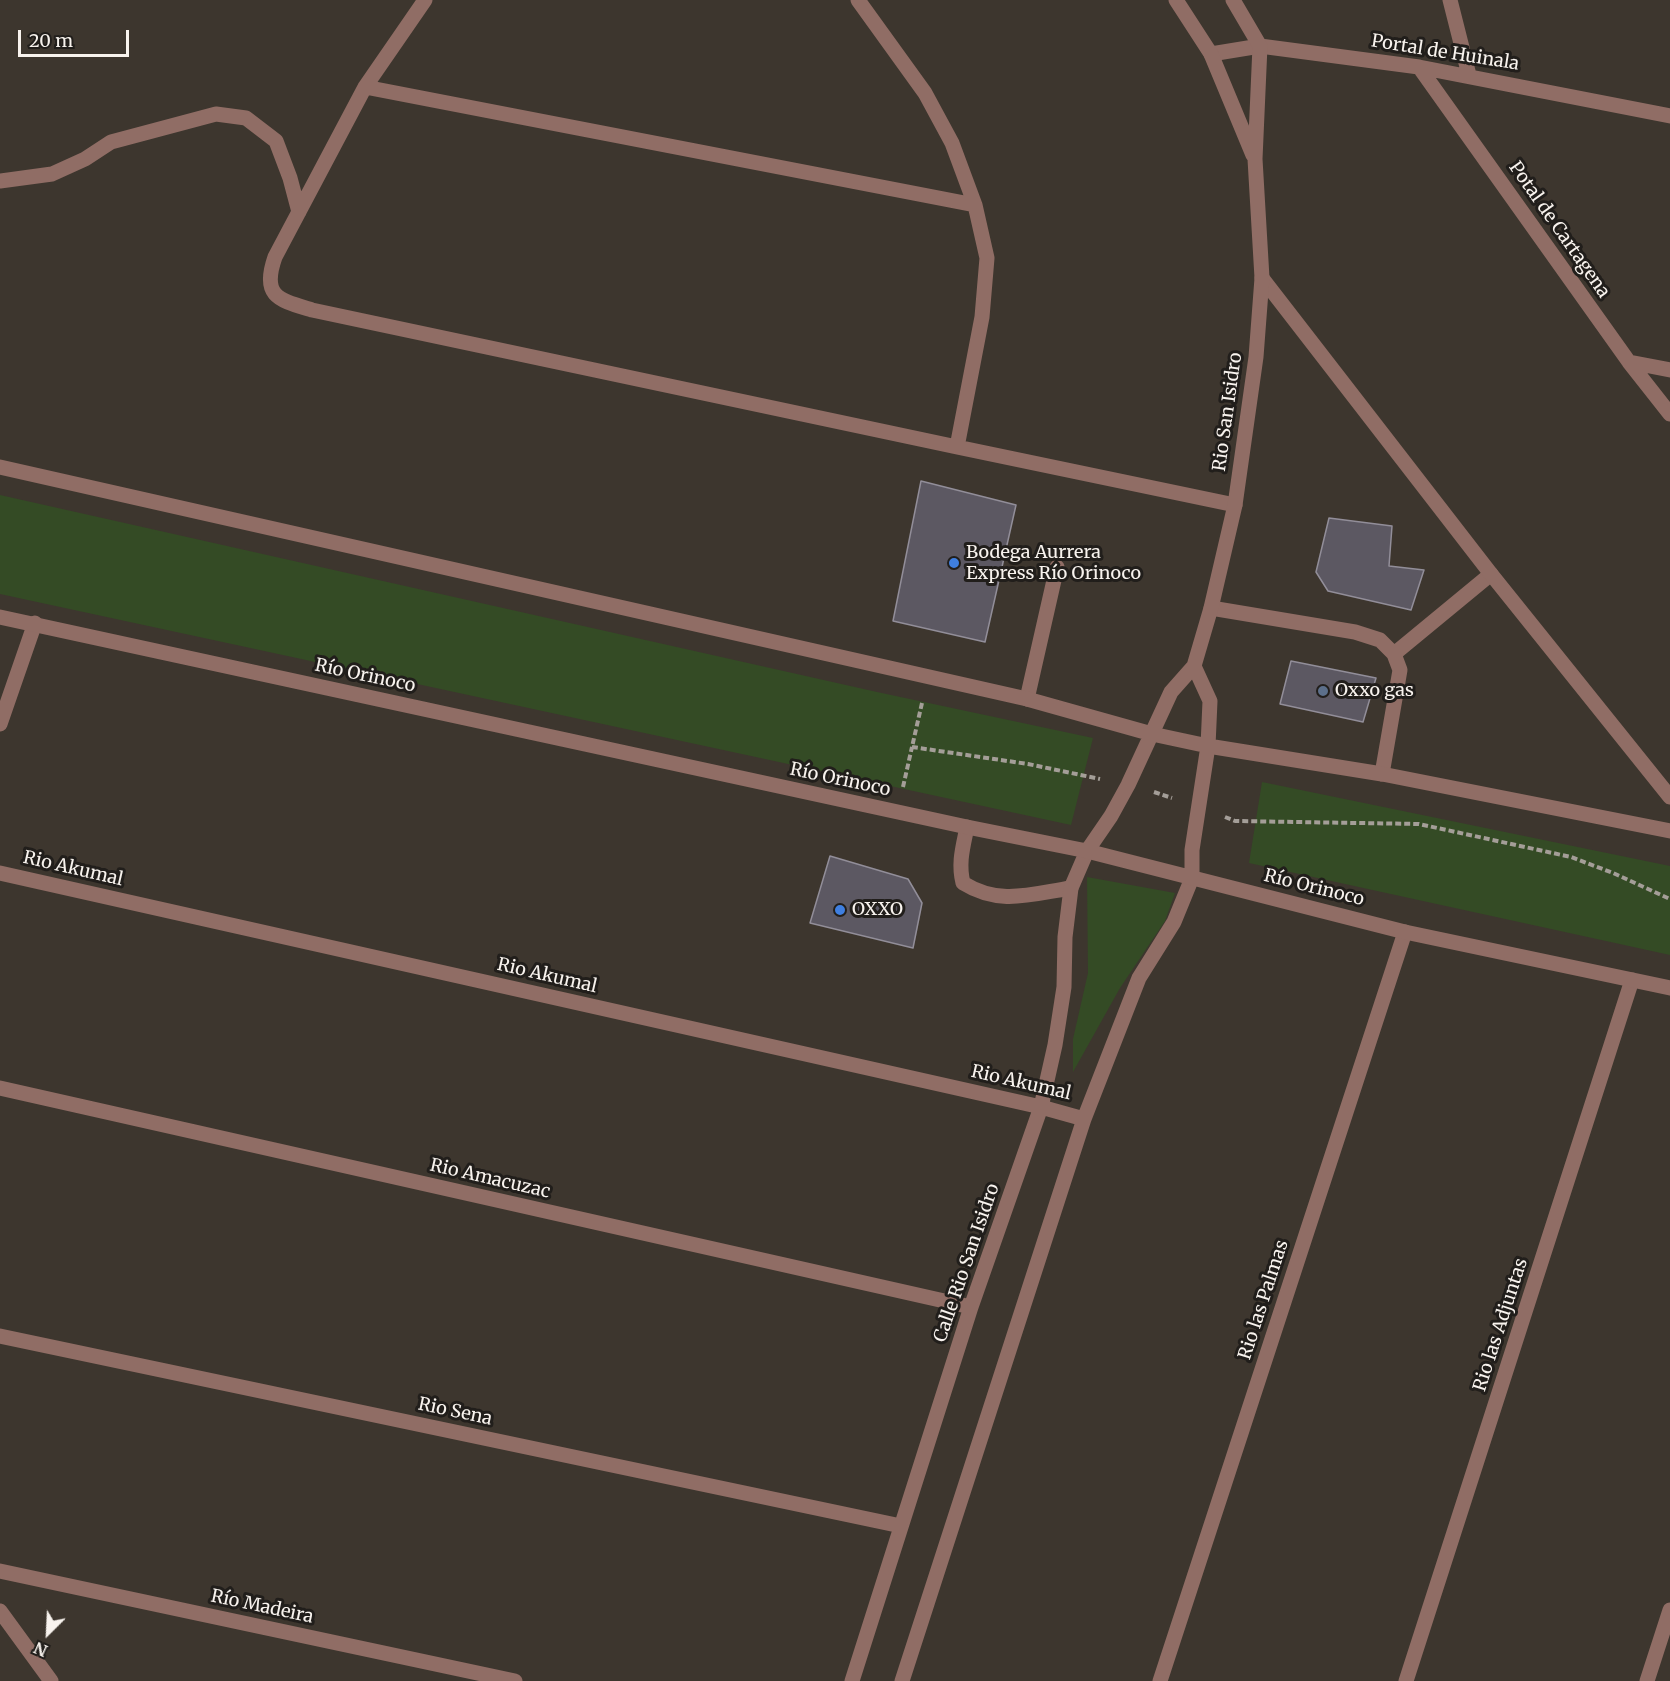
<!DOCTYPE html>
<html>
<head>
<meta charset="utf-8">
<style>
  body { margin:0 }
  #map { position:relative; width:1670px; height:1681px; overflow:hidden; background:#3d362e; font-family:Merriweather,serif }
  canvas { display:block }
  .north { position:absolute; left:18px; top:1603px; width:60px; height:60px; -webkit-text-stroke:4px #211e1b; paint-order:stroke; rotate:204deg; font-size:16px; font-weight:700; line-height:24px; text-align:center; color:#f8f3ee }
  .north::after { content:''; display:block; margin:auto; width:21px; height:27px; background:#f8f3ee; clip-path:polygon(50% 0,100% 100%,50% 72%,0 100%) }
  .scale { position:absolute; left:18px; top:30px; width:111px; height:27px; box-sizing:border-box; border:3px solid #f8f3ee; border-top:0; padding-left:8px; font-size:18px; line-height:21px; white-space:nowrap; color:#f8f3ee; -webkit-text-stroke:4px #211e1b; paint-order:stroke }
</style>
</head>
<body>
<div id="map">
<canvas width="1670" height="1681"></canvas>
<div class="north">N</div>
<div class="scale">20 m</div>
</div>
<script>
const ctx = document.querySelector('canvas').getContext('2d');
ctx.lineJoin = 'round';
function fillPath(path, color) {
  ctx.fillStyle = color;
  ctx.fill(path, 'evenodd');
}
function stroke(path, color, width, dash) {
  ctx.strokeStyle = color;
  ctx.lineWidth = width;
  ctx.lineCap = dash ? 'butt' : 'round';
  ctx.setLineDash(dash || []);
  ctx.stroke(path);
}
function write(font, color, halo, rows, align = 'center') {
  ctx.font = font + ' Merriweather,serif';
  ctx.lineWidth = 6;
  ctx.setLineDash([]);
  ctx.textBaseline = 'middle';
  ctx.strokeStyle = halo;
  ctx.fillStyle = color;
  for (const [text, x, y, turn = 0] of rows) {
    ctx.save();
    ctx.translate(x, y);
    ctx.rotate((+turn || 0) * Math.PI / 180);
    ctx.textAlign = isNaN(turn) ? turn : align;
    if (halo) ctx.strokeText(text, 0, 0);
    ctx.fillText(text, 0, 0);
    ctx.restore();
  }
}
fillPath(new Path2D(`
  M 0,495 L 877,692 L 1093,738 L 1071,825 L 0,594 Z
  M 1262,782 L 1670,866 L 1670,955 L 1249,863 Z
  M 1087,877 L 1175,893 L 1165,921 L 1120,988 L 1073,1072 L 1073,1039 L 1088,973 Z`), '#344b25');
const building = new Path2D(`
  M 921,481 L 1016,505 L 985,642 L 893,621 Z
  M 1329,518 L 1392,526 L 1389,566 L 1424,570 L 1411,610 L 1328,591 L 1316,572 Z
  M 1291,661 L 1376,678 L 1363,722 L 1280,704 Z
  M 830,856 L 908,879 L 922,903 L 913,948 L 810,923 Z`);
fillPath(building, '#5c5862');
stroke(building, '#928e99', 1.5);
stroke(new Path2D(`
  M 922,703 L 912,747 L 1028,764 L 1100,779
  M 903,787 L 912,747
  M 1154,792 L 1172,798
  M 1225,817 L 1235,821 L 1419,824 L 1571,857 L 1613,873 L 1670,899`), '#a49e98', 4, [6, 3]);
stroke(new Path2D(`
  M 1211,608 L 1355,632 L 1380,640 L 1394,654 L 1400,670 L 1382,774
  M 1394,654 L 1491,574
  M 1027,699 L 1057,567
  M 967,827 C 963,847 958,863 963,883 C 1000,906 1031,894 1071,888`), '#906d65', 15);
stroke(new Path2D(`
  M 425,0 L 365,87 L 275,257 C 261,297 279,300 312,310 L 957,447 L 1235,505
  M 858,0 L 925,93 L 952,143 L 975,205 L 987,258 L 982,317 L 957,447
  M 1450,0 L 1469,75
  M 1211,54 L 1260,46 L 1419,67 L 1670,116
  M 1419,67 L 1629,362 L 1670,414
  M 365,87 L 975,205
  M 0,181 L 52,174 L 85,159 L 111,142 L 216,114 L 246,118 L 276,141 L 290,178 L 299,212
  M 1262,278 L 1491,574 L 1670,797
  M 1629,362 L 1670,370
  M 0,724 L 35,623
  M 0,873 L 1041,1107 L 1084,1119
  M 0,1088 L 971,1307
  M 0,1336 L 901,1526
  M 0,1571 L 515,1681
  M 0,1611 L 51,1681
  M 852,1681 L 971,1307 L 1041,1107 L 1055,1045 L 1064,987 L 1065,937 L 1071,888 L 1087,851
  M 902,1681 L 1084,1119 L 1139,978 L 1174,922 L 1192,878
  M 1160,1681 L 1405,932
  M 1406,1681 L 1632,980
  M 1647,1681 L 1670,1610`), '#906d65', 15);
stroke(new Path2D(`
  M 1176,0 L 1211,54 L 1253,155
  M 0,467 L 1027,699 L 1152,734 L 1208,746 L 1382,774 L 1670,831
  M 0,617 L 967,827 L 1087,851 L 1405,932 L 1670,988
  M 1087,851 L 1111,816 L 1128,785 L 1171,692 L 1194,666 L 1211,608 L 1235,505 L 1256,357 L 1262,278 L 1255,159 L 1260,46 L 1233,0
  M 1192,878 L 1192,850 L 1208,746 L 1210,701 L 1194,666`), '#906d65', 15);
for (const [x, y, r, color] of [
  [954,563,6,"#3f7fe0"],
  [1323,691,6,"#5c6f8a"],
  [840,910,6,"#3f7fe0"]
]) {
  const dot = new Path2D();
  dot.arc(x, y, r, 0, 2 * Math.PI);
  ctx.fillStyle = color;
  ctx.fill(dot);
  stroke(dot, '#211e1b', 2);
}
write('18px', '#f8f3ee', '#211e1b', [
  ["Portal de Huinala",1445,53,9],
  ["Potal de Cartagena",1559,230,55],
  ["Rio San Isidro",1228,412,-82],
  ["Río Orinoco",365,676,12],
  ["Río Orinoco",840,780,12],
  ["Rio Akumal",73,869,13],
  ["Río Orinoco",1314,888,14],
  ["Rio Akumal",547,976,13],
  ["Rio Akumal",1021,1083,13],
  ["Rio Amacuzac",490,1179,13],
  ["Calle Rio San Isidro",967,1263,-71],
  ["Rio las Palmas",1264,1300,-72],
  ["Rio las Adjuntas",1501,1325,-72],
  ["Rio Sena",455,1412,12],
  ["Río Madeira",262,1607,12]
]);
write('18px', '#f8f3ee', '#211e1b', [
  ["Bodega Aurrera",966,553],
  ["Express Río Orinoco",966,574],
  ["Oxxo gas",1335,691],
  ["OXXO",852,910]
], 'left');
</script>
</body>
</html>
